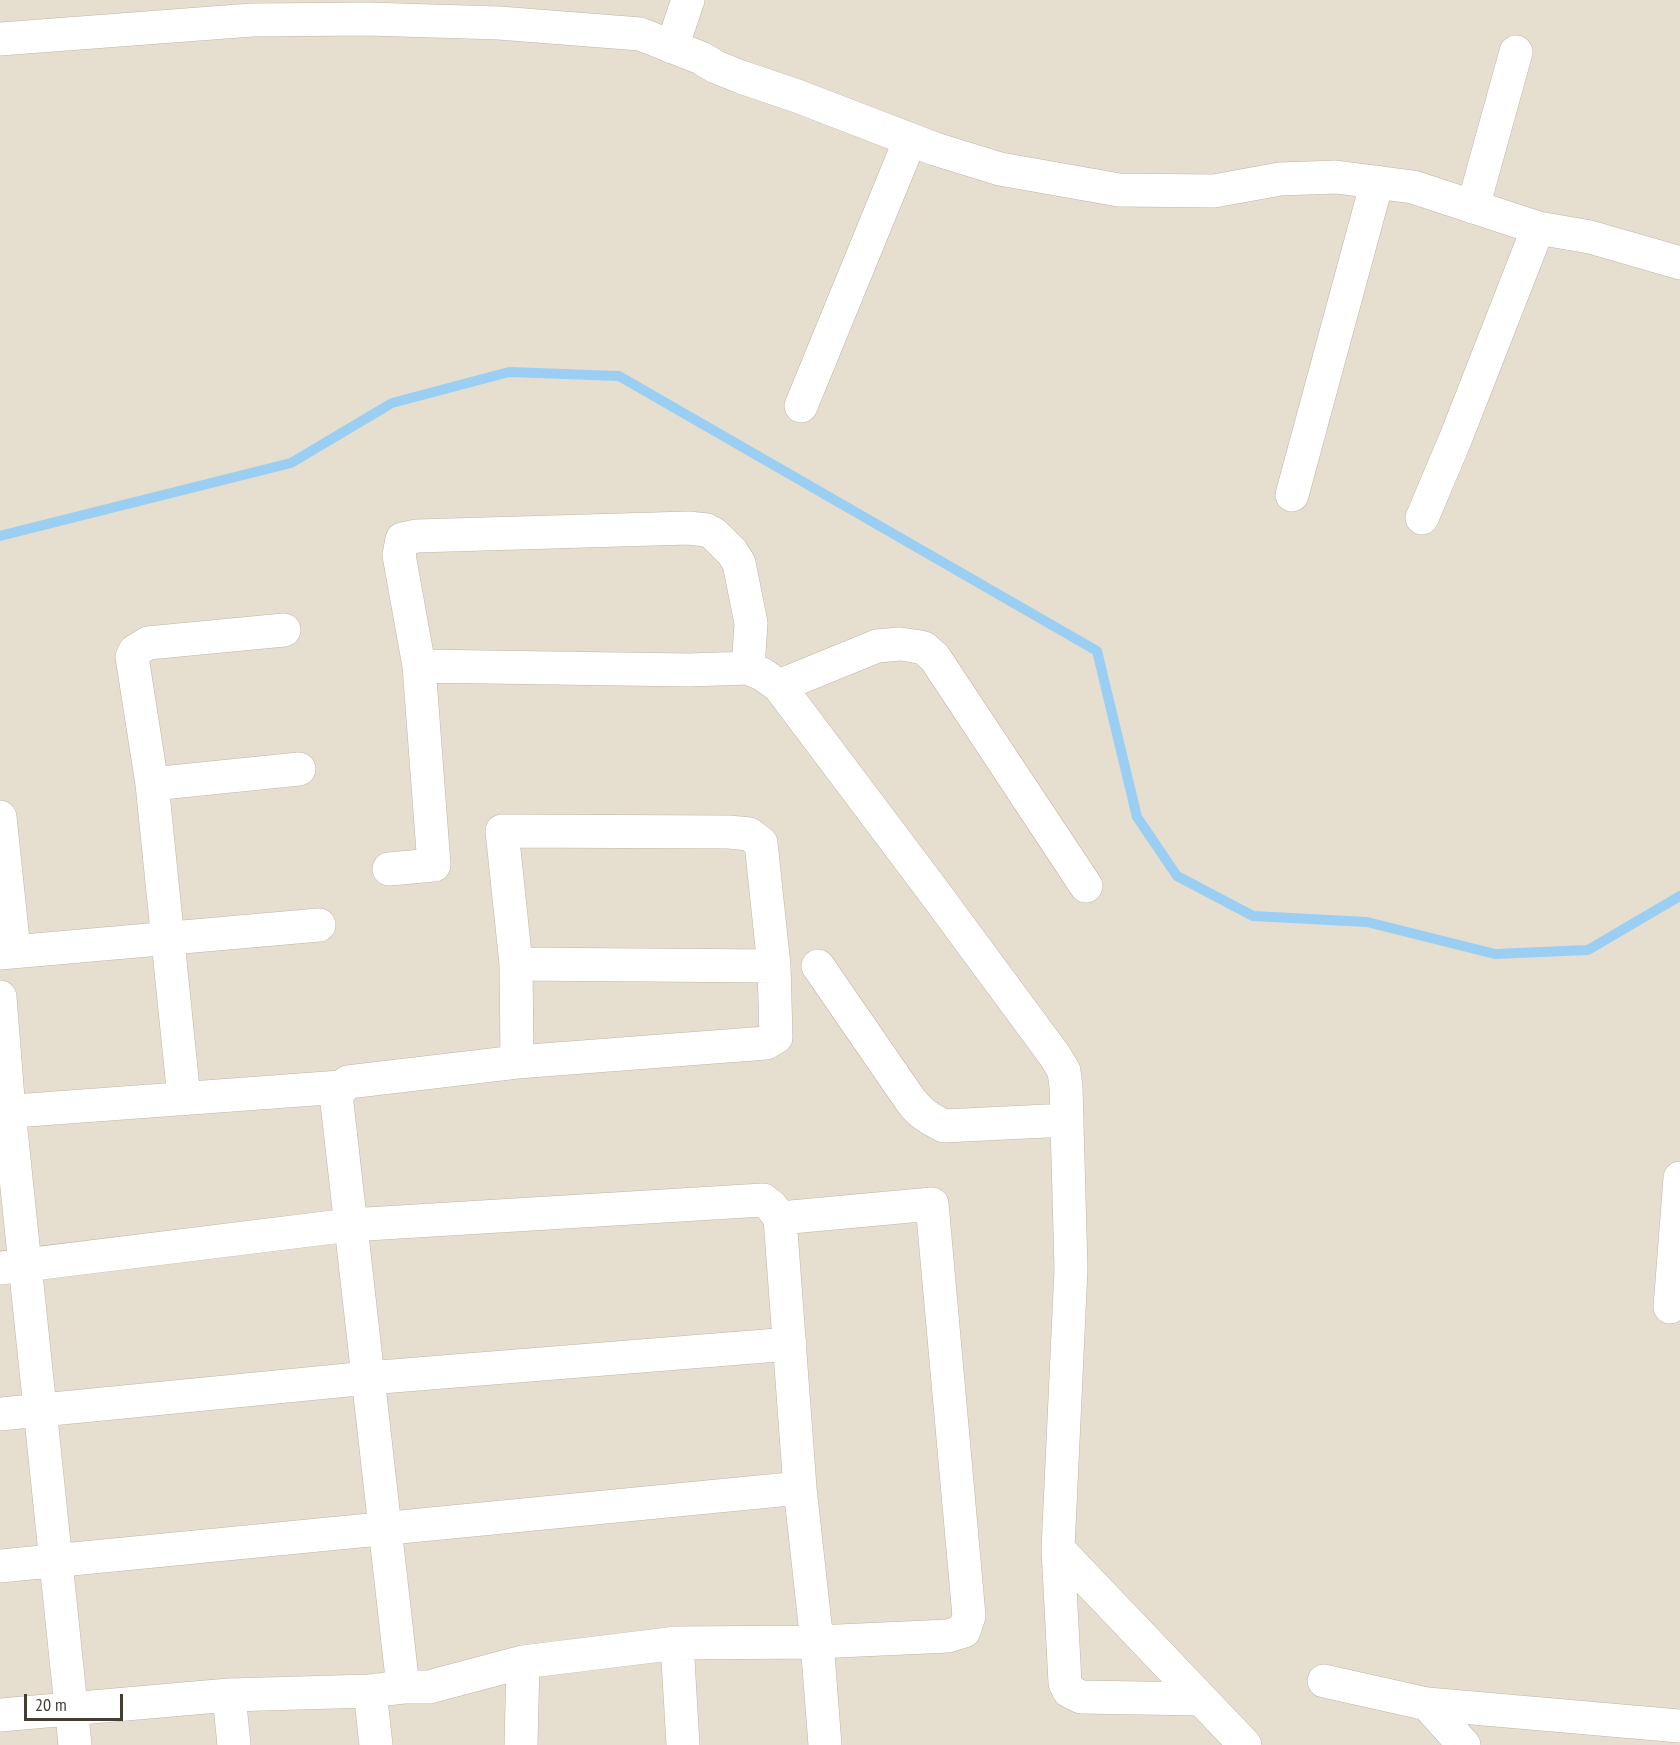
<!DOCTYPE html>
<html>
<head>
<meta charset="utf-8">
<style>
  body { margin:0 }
  #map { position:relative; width:1680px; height:1745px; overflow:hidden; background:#f2ede2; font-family:"PT Sans Narrow",sans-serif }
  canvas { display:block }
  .scale { position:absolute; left:24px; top:1694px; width:99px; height:27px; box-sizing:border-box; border:3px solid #443d33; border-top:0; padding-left:8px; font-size:18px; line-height:21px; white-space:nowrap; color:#443d33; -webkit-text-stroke:4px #fff; paint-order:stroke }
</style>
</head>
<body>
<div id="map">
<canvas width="1680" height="1745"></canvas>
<div class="scale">20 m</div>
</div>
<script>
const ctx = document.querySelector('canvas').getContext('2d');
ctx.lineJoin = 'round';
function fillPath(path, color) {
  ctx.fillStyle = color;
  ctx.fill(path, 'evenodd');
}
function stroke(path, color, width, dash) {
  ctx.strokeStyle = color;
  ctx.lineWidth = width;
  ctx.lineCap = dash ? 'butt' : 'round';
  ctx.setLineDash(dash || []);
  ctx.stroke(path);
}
fillPath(new Path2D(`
  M 0,0 L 1680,0 L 1680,1745 L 0,1745 Z`), '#e6dfd0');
stroke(new Path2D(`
  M 0,536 L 291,463 L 392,403 L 509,372 L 619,376 L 1097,651 L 1137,817 L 1177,876 L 1253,916 L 1367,922 L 1495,954 L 1588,950 L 1680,896`), '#9acff3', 10);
const minor = new Path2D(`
  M 0,39 L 252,20 L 367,19 L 499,23 L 640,34 L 701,58 L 716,67 L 741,77 L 797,96 L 935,149 L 1000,169 L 1119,190 L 1214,191 L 1280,179 L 1336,177 L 1413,187 L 1538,228 L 1590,237 L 1680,263
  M 672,47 L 688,0
  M 1473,207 L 1516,52
  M 801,406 L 910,140
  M 1292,495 L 1377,182
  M 1422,518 L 1455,440 L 1538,228
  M 748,668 L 751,623 L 739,563 L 732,552 L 714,534 L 707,530 L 688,528 L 417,536 L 402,539 L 399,555 L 419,666 L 689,670 L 748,668 L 762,674 L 779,686 L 934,892 L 1055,1056 L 1064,1071 L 1066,1087 L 1071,1269 L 1058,1549 L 1245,1745
  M 779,686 L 877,646 L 900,644 L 914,646 L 924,648 L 935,658 L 1086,886
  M 152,784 L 299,769
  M 0,817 L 14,950
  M 389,869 L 434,865 L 419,666
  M 0,953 L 319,925
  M 516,964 L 774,966
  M 818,966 L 911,1101 C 920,1113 930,1119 944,1126 L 1067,1120
  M 0,997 L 9,1111 L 75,1745
  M 184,1098 L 152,784 L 132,657 L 135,651 L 148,643 L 284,630
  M 0,1112 L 341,1087
  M 780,1218 L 800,1488 L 817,1642 L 825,1745
  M 0,1268 L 350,1225 L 763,1200 L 771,1206 L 780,1218 L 932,1204 L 969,1616 L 964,1631 L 948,1636 L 817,1642 L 677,1643 L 523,1662 L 429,1687 L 403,1687 L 336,1094 L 348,1082 L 517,1062 L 766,1043 L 776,1037 L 774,966 L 761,843 L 749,834 L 729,832 L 502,831 L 516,964 L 517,1062
  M 1670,1307 L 1680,1178
  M 0,1414 L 368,1378 L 790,1344
  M 1058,1549 L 1065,1683 L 1069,1691 L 1081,1697 L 1200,1699
  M 0,1566 L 800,1488
  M 677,1643 L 683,1745
  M 1324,1681 L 1427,1704 L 1680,1726
  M 370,1691 L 376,1745
  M 229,1695 L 234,1745
  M 1427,1704 L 1464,1745
  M 0,1715 L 229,1695 L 370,1691 L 403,1687
  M 521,1745 L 523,1662`);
stroke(minor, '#beb5a5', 34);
stroke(minor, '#fff', 33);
</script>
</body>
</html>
